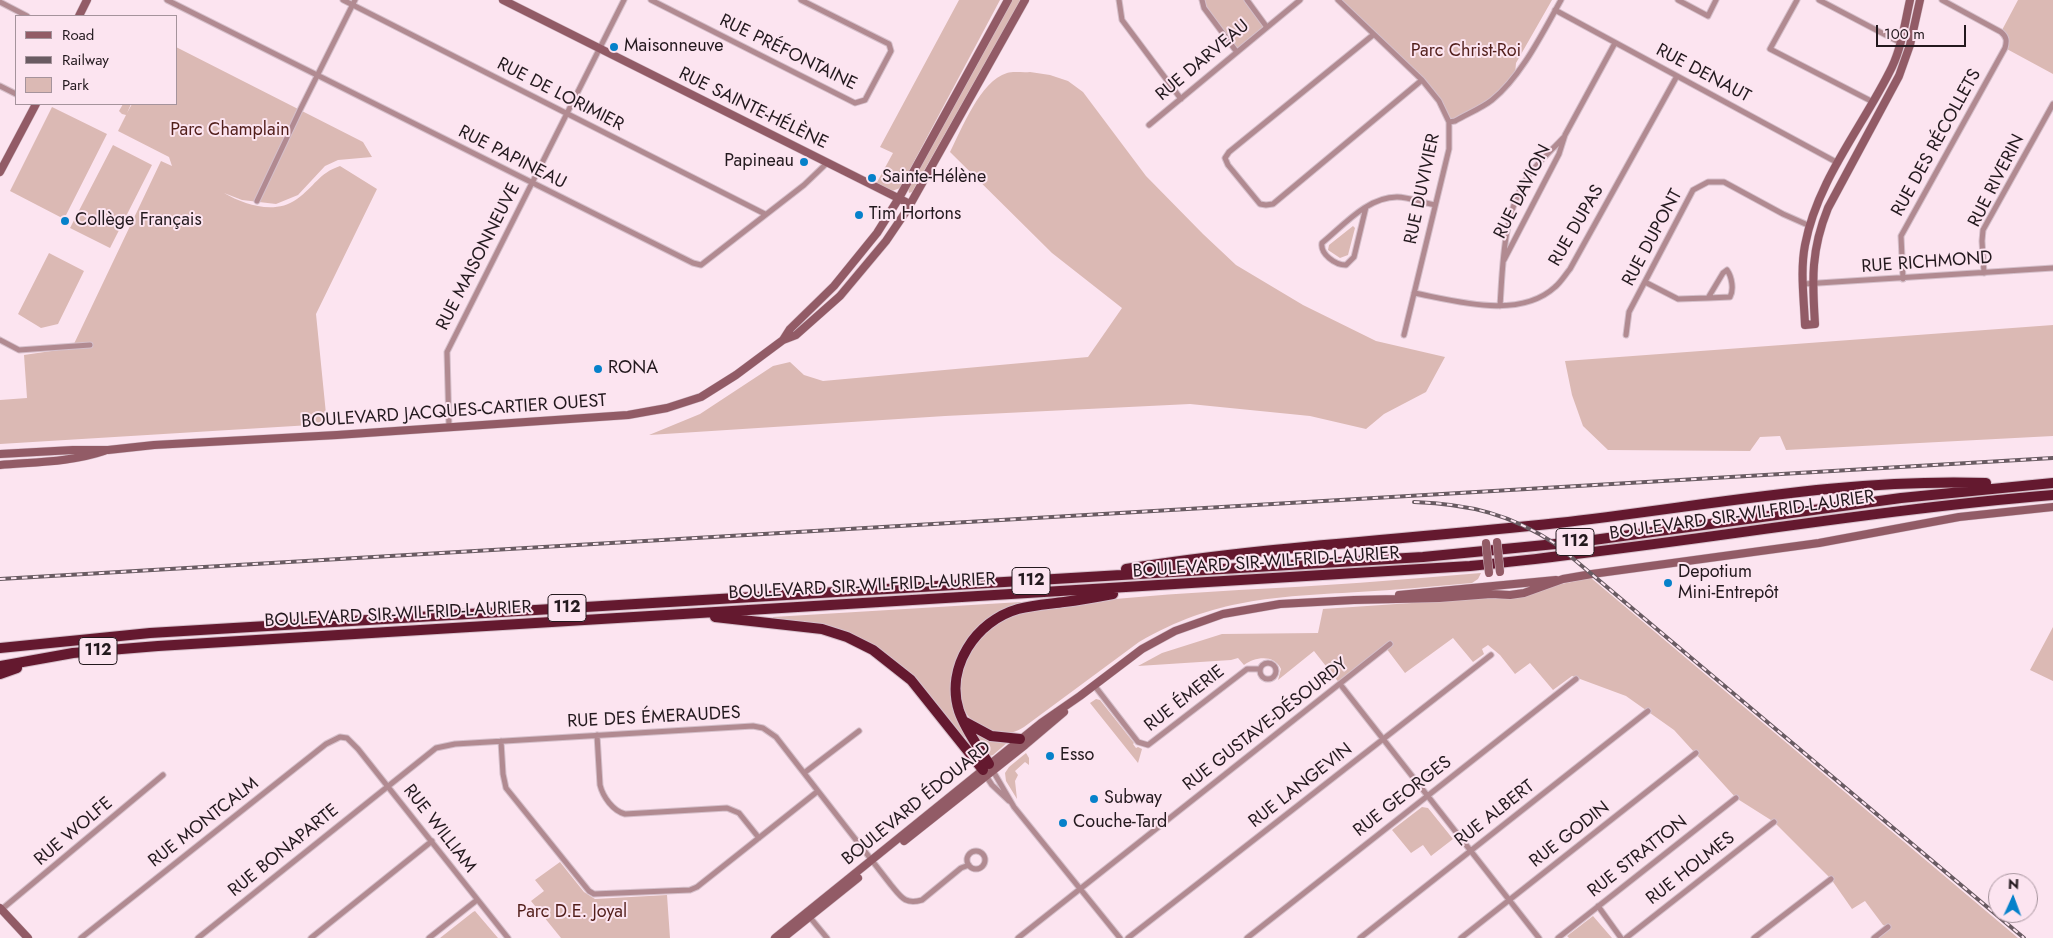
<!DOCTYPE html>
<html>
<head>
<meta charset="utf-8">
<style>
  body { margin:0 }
  #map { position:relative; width:2053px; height:938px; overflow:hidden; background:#fce4f0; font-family:Jost,sans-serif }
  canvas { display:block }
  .legend { position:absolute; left:15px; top:15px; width:162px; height:90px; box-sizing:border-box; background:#fce4f0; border:1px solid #a5939c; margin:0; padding:6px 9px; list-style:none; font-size:15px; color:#23191e }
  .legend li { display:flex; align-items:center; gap:10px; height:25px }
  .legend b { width:25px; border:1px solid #a5939c }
  .north { position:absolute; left:1988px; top:873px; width:50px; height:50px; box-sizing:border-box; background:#fce4f0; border:1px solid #a5939c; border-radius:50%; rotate:2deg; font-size:14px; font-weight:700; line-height:20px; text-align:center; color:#23191e }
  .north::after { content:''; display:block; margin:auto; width:18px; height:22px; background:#0681ca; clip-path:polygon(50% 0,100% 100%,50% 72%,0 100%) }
  .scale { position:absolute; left:1876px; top:25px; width:90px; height:22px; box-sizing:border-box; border:2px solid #23191e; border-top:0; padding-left:6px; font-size:15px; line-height:18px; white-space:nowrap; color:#23191e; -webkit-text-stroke:4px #fce4f0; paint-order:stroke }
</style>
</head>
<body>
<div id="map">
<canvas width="2053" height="938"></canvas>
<ul class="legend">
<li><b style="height:6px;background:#925b66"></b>Road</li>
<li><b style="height:6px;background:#695b62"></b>Railway</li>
<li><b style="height:14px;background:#dbb9b4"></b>Park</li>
</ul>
<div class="north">N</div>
<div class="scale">100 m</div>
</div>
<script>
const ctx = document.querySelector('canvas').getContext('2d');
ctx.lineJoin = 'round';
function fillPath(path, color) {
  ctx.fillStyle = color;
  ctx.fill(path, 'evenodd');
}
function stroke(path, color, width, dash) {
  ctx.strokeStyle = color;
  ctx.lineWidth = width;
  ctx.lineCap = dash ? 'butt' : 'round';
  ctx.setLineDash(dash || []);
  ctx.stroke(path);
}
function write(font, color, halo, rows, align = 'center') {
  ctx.font = font + ' Jost,sans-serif';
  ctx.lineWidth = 4;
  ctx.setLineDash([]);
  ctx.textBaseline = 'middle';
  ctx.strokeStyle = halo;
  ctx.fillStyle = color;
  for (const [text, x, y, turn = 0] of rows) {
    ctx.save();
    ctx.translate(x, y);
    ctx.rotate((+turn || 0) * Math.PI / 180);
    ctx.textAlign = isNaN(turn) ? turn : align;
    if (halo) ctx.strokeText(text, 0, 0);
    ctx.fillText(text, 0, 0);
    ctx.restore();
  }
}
fillPath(new Path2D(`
  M 959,0 L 1000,0 L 900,188 L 892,191 L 876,184 L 893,153 L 880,147 Z
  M 1012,0 L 1021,0 L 912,192 L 909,193 L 908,188 Z
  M 1202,0 L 1247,0 L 1266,26 L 1236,51 L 1204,8 Z
  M 1338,0 L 1552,0 L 1516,63 L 1515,75 L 1491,101 L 1449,122 L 1439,101 L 1422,80 Z
  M 2018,0 L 2053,0 L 2053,74 L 2005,48 L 2006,42 L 2001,32 Z
  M 176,47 L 363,142 L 372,157 L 338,160 L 325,166 L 298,195 L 276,204 L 242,200 L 224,193 C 245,205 275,215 297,199 C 314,187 319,173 340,166 L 377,189 L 316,314 L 327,424 L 0,444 L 0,400 L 27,398 L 24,355 L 72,348 L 161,161 L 172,166 L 169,157 L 118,131 L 126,115 L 122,114 L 119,111 L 123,104 L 131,104 L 127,113 L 132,104 L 176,104 Z
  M 1030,72 L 1050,75 L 1068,81 L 1083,92 L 1146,176 L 1203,234 L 1236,265 L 1303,305 L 1376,341 L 1445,357 L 1426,392 L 1384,414 L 1366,429 L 1310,416 L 1190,404 L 945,416 L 649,435 L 700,414 L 773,366 L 790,362 L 804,375 L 823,381 L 1088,357 L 1122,308 L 1052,253 L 950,152 C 962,129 980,81 1007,73 C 1014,71 1023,73 1030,72 Z
  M 52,107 L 107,134 L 64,219 L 10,191 Z
  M 113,145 L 152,165 L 110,248 L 70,228 Z
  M 1353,226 L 1355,228 L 1348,255 L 1340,258 L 1328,250 L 1329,245 Z
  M 49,253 L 84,271 L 58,324 L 41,328 L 18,314 Z
  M 2053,325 L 2053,436 L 1786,450 L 1780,436 L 1760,437 L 1750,451 L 1608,450 L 1583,426 L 1572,395 L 1565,361 Z
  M 1481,573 L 1478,579 L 1472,583 C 1434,586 1396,590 1358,592 C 1274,597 1215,598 1139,642 L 1024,727 C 1016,732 1004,736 995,734 C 976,728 962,715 960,694 C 958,667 975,638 997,623 C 1013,612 1032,611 1051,608 C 1113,597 1176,594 1239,590 C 1320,586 1401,580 1481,573 Z
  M 1591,578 L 2018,938 L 1880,938 L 1877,936 L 1888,927 L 1883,925 L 1865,901 L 1852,909 L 1831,879 L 1774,822 L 1736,798 L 1674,730 L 1626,696 L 1572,676 L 1553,690 L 1530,663 L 1515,674 L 1500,655 L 1488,645 L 1482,649 L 1484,654 L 1473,662 L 1453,638 L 1405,673 L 1386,648 L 1340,684 L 1314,651 L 1278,680 L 1281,669 C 1274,654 1255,657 1244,665 L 1238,658 L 1231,660 L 1138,666 L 1162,653 L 1222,634 L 1318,633 L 1323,609 L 1485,598 C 1507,602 1528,594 1549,587 C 1563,583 1577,581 1591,578 Z
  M 1021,602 L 1021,606 L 992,618 L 955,672 L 966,736 L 963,738 L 877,649 L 773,620 L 773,617 Z
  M 2053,627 L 2053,681 L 2030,670 Z
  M 1096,699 L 1100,700 L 1134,743 L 1133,744 L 1136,748 L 1138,747 L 1142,749 L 1138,763 L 1090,703 Z
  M 971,729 L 1008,742 L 993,755 L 990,756 Z
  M 1026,753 L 1029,758 L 1029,765 L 1025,762 L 1015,771 L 1018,775 L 1015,781 L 1017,799 L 1006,781 L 1005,773 L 1009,767 Z
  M 1422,807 L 1428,808 L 1453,839 L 1431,856 L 1423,845 L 1411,853 L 1392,830 Z
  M 560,862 L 584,892 L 595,899 L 667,895 L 670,938 L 561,938 L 531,901 L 544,891 L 535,880 Z
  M 475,911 L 498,938 L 440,938 L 473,912 Z
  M 1593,916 L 1612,938 L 1569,938 L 1567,936 Z`), '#dbb9b4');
const street = new Path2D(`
  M 167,0 L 693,263 L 701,265 L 804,185 L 827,163
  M 343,0 L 765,214
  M 651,0 L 855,103 L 865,100 L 891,51 L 889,44 L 801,0
  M 1119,0 L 1122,20 L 1181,99
  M 1202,0 L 1204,8 L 1236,51
  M 1247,0 L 1266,26
  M 1338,0 L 1422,80 L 1439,101 L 1449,122 L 1449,149 L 1404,335
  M 1678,0 L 1708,16 L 1716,0
  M 1797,0 L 1770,49 L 1873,102
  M 1819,0 L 1901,43
  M 0,2 L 27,16
  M 1555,10 L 1838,163
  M 1373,35 L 1229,152 L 1225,158 L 1228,165 L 1260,204 L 1266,205 L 1273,204 L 1422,80
  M 0,86 L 16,94
  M 1449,122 L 1455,121 C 1467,114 1482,108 1492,100 C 1521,77 1543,32 1561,0
  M 1149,125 L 1300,0
  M 257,201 L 300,110 L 355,0
  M 1366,207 L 1354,257 L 1346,265 C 1335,265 1320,254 1322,243 C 1343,226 1367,197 1397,197 C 1409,197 1423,203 1435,205
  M 1504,260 L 1559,154 L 1565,135 L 1615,43
  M 1727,270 C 1732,277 1734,290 1730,297 L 1708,298 L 1723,273 Z
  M 1984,273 L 1982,241 L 1983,230 L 2053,104
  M 1903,279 L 1901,236 L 2005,48 C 2007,41 2007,37 2001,32 L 1942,0
  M 1645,282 L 1678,299 L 1708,298
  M 1803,284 L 2053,268
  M 1414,293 C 1456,301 1519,320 1555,287 C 1561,282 1565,275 1570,269 L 1677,76
  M 1500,306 C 1503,262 1503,212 1529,175 C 1539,161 1552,150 1563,138
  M 1626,335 L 1629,312 L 1693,190 L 1708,182 L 1724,182 L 1783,214 L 1810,226
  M 0,340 L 19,350 L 90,345
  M 449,427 L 447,352 L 624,0
  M1260 671a8 8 0 1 1 16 0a8 8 0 1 1-16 0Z
  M 1340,684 L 1539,938
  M 1094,685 L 1138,742 L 1148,745 L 1247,669 L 1260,669
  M 597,735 L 600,785 C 603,797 613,811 625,814 L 727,808 L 739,813 L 759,838
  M 501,741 L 503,774 L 506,788 L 589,891 L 594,894 L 690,890 L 697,887 L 818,791
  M 993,771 L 1014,807 L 1120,938
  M 804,773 L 859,731
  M 986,776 L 992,785 L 1009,801
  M967 860a9 9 0 1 1 18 0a9 9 0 1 1-18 0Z
  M 1598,906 L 1621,938
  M 2,909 L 163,775
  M 808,915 L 827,938
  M 81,938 L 326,744 L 340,737 L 347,738 L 358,749 L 508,938
  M 198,938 L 436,748 L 455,744 L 753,726 L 763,728 L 776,737 L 891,885 C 901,897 905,905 922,900 L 961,868 L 969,865
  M 311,938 L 432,841
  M 429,938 L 477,900
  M 1018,938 L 1390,644
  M 1128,938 L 1491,655
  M 1247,938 L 1576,679
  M 1360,938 L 1648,711
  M 1461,938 L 1696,753
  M 1558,938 L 1736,798
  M 1626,938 L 1774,822
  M 1754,938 L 1831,879
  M 1874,938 L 1888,927`);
const secondary = new Path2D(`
  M 503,0 L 910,204
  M 1910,0 C 1905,22 1902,46 1892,67 C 1864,125 1817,180 1805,245 C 1800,271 1804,299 1805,325 L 1815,324 C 1812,279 1811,250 1828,208 L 1899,76 L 1910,45 L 1920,0
  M 79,16 L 87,0
  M 0,172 L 36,104
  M 783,340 L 790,329 L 834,286 L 877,233 L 899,198 L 1008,0
  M 0,454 L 73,450 L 108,450 L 154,445 L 337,435 L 628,415 L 667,408 L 701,397 L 736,375 L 783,340 L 796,335 L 840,296 L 886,241 L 907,210 L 1025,0
  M 0,465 C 34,462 72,462 104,451
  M 1399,595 L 1556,580
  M 904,841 L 1025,745 L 1064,712
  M 0,908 L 28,938
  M 775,938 L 1041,723 L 1080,696 L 1142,649 L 1175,631 L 1223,614 L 1280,604 L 1354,600 L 1439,598 L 1491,594 L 1510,595 L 1524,593 L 1563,579 L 1592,574 L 1819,543 L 1959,517 L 2053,507
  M 783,938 L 858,878`);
const highway = new Path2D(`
  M 1126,569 C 1269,546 1414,539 1558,523 C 1700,507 1843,478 1986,483
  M 715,617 L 822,629 L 847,637 L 873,650 L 911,680 L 983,770
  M 0,648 L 150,633 L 1423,557 L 1586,541 L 1901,498 L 2053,483
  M 0,666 L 73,653 L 158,646 L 1470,566 C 1665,547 1858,511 2053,495
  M 0,674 L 17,668
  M 965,722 L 991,736 L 1020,739
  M 989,764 C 978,746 966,731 959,711 C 945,667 976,621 1018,609 C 1033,605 1049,604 1064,602 C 1080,600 1097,597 1113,594`);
stroke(street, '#d5bfca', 7);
stroke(secondary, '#d5bfca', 9);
stroke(highway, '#d5bfca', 12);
stroke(street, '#b18a91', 5);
stroke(secondary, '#925b66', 8);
stroke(highway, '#64192f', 10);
const rail = new Path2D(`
  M 1414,502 C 1469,504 1511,514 1557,545 L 2024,938
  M 0,579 L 2053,458`);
stroke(rail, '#695b62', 4);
stroke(rail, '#fce4f0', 2, [5.5]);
const secondaryBridge = new Path2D(`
  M 1497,542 L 1500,572
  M 1486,543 L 1489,573`);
stroke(secondaryBridge, '#d5bfca', 9, []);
stroke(secondaryBridge, '#925b66', 8);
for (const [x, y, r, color] of [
  [614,47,5,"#0681ca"],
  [804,162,5,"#0681ca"],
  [872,178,5,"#0681ca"],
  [859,215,5,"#0681ca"],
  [65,221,5,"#0681ca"],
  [598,369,5,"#0681ca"],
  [1668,583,5,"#0681ca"],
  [1050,756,5,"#0681ca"],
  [1094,799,5,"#0681ca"],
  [1063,823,5,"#0681ca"]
]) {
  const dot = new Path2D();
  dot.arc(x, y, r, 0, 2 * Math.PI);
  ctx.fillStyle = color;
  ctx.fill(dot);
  stroke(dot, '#fce4f0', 2);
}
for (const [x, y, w] of [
  [1575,542,38],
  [1031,581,38],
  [567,608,38],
  [98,651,38]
]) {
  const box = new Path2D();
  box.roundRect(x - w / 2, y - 13.5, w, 27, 4);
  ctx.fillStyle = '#fce4f0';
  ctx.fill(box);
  stroke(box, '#23191e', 1);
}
write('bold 16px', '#23191e', null, [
  ["112",1575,542],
  ["112",1031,581],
  ["112",567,608],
  ["112",98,651]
]);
write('18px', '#23191e', '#fce4f0', [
  ["Maisonneuve",624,47],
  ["Papineau",794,162,"right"],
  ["Sainte-Hélène",882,178],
  ["Tim Hortons",869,215],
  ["Collège Français",75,221],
  ["RONA",608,369],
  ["Depotium",1678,573],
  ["Mini-Entrepôt",1678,594],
  ["Esso",1060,756],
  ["Subway",1104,799],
  ["Couche-Tard",1073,823]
], 'left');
write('18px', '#511e1a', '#fce4f0', [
  ["Parc Christ-Roi",1466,52],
  ["Parc Champlain",230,131],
  ["Parc D.E. Joyal",572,913]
]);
write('18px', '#23191e', '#fce4f0', [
  ["RUE PRÉFONTAINE",788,53,26],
  ["RUE DARVEAU",1203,61,-40],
  ["RUE DENAUT",1703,74,28],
  ["RUE DE LORIMIER",560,95,27],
  ["RUE SAINTE-HÉLÈNE",753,109,26],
  ["RUE DES RÉCOLLETS",1937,143,-61],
  ["RUE PAPINEAU",512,158,27],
  ["RUE RIVERIN",1997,181,-63],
  ["RUE DUVIVIER",1423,189,-78],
  ["RUE DAVION",1523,192,-63],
  ["RUE DUPAS",1577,226,-60],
  ["RUE DUPONT",1653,238,-62],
  ["RUE MAISONNEUVE",479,257,-63],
  ["RUE RICHMOND",1927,263,-4],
  ["BOULEVARD JACQUES-CARTIER OUEST",454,412,-4],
  ["BOULEVARD SIR-WILFRID-LAURIER",1742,516,-8],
  ["BOULEVARD SIR-WILFRID-LAURIER",1266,563,-4],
  ["BOULEVARD SIR-WILFRID-LAURIER",862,587,-3],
  ["BOULEVARD SIR-WILFRID-LAURIER",398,615,-3],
  ["RUE ÉMERIE",1185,699,-38],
  ["RUE DES ÉMERAUDES",654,718,-3],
  ["RUE GUSTAVE-DÉSOURDY",1266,725,-38],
  ["RUE LANGEVIN",1301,786,-38],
  ["RUE GEORGES",1403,797,-38],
  ["BOULEVARD ÉDOUARD",917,804,-39],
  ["RUE ALBERT",1495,814,-38],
  ["RUE MONTCALM",204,823,-38],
  ["RUE WILLIAM",439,829,52],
  ["RUE WOLFE",74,832,-40],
  ["RUE GODIN",1570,835,-38],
  ["RUE BONAPARTE",284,851,-39],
  ["RUE STRATTON",1638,857,-38],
  ["RUE HOLMES",1691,869,-38]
]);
</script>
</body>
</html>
